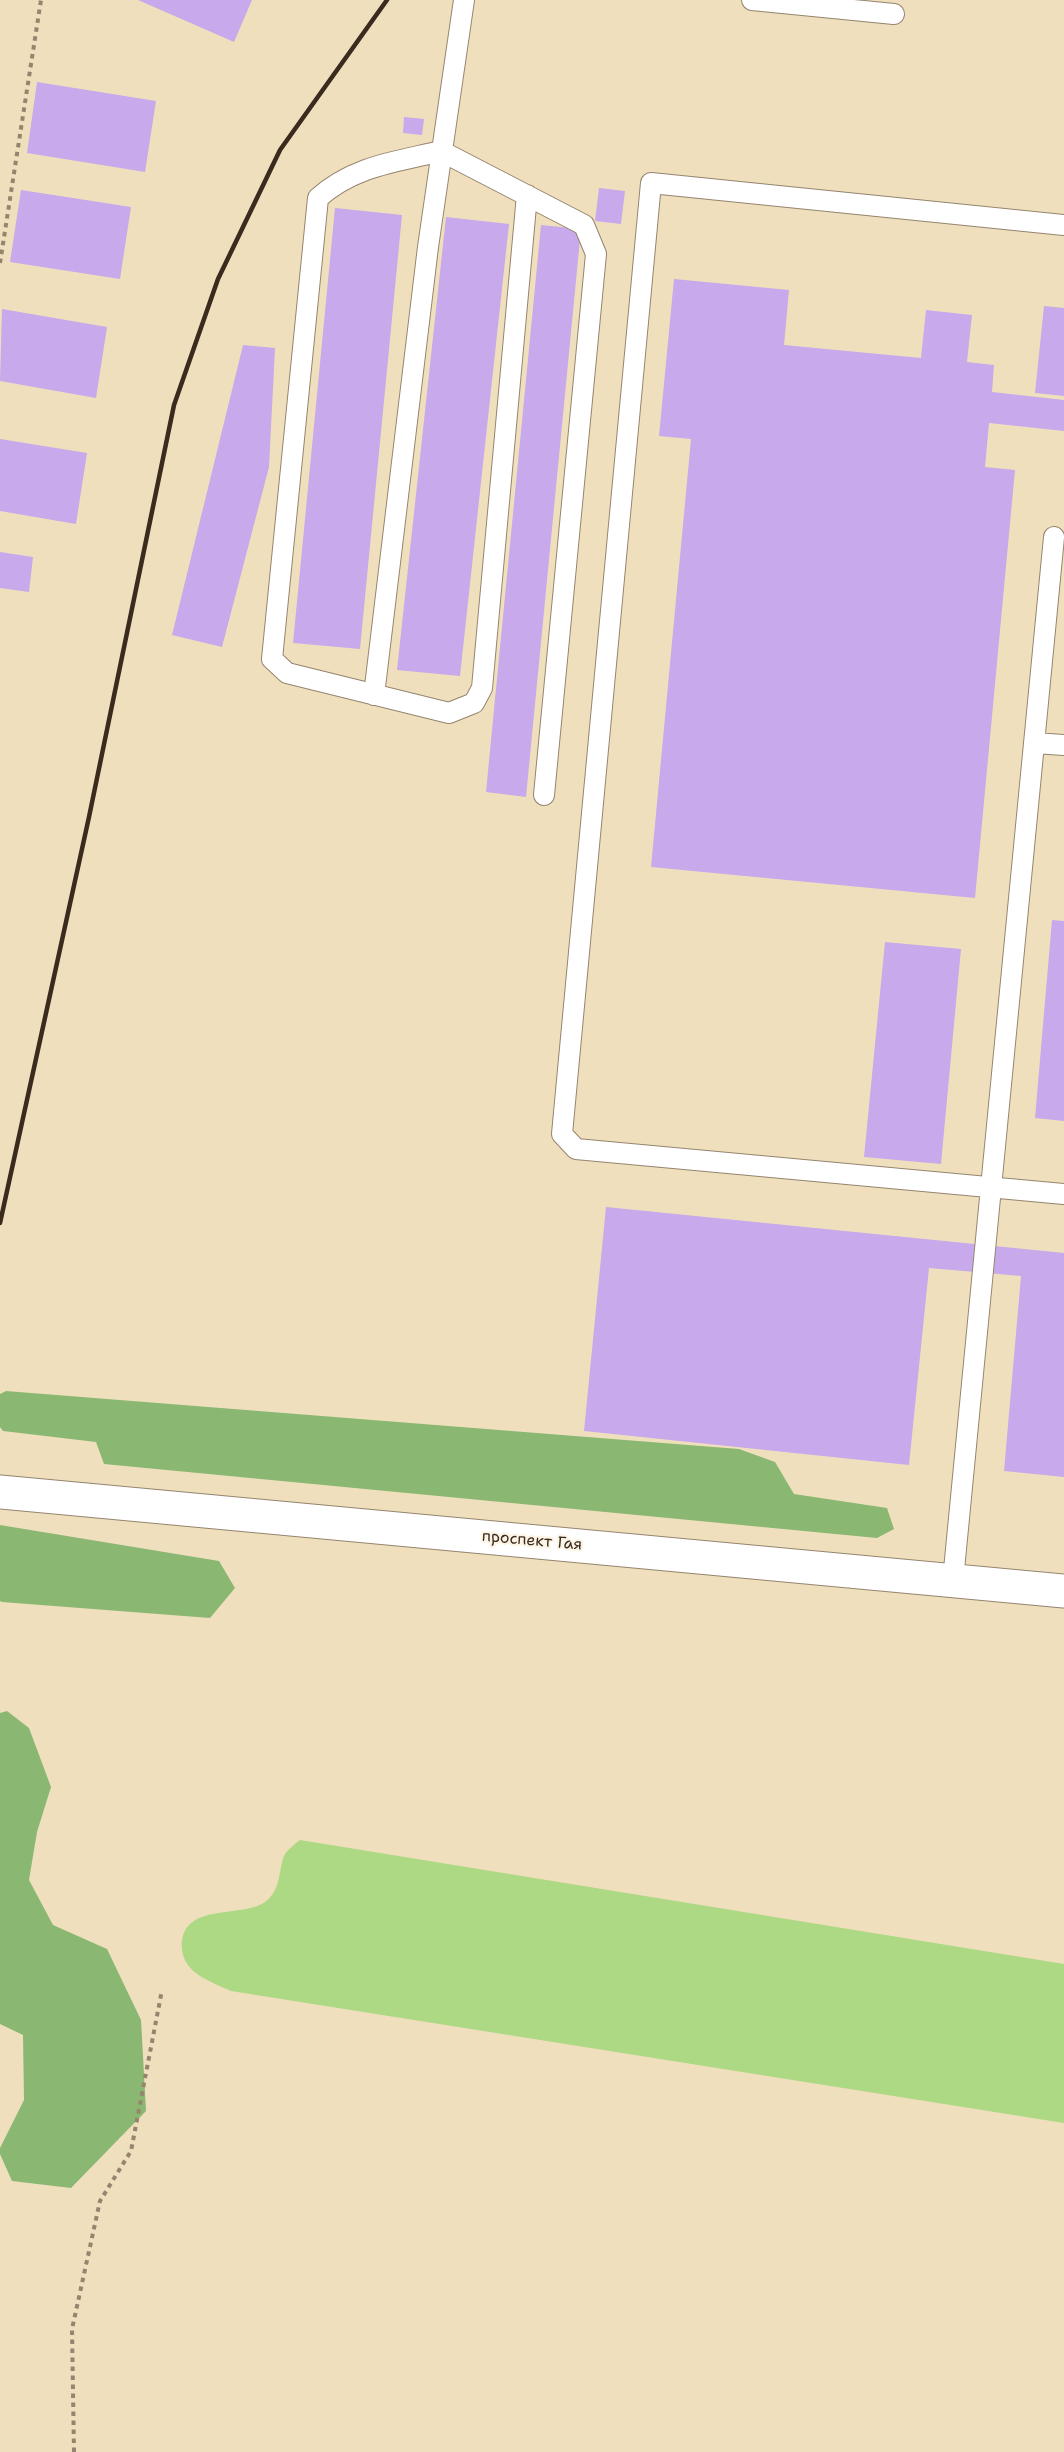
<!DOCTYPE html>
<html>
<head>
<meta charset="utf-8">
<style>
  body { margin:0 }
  canvas { display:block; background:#efdfbd }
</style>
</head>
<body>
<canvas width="1064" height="2452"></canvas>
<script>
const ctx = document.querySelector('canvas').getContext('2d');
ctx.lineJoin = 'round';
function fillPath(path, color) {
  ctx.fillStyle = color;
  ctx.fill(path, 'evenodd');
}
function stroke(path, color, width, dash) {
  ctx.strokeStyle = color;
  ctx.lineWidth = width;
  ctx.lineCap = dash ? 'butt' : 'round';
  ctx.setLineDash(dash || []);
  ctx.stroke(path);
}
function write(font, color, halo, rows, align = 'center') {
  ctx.font = font + ' "Shantell Sans",sans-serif';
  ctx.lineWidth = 4.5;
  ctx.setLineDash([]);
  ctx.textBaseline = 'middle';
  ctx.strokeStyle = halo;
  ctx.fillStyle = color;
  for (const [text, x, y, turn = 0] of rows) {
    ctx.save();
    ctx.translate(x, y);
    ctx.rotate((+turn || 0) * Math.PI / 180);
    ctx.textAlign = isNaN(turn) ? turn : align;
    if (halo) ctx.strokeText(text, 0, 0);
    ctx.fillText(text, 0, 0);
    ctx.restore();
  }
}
fillPath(new Path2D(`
  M 300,1840 L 1064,1964 L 1064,2123 L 231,1991 C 212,1982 184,1974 182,1949 C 179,1901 241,1919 265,1902 C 281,1890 278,1873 284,1856 C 287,1850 295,1844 300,1840 Z`), '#add884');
fillPath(new Path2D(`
  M 6,1391 L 739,1449 L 775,1462 L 794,1494 L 887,1508 L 894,1529 L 877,1538 L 104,1464 L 96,1442 L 3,1431 L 0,1427 L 0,1394 Z
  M 0,1525 L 219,1561 L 235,1588 L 210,1618 L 2,1602 L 0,1601 Z
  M 7,1711 L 29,1728 L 51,1787 L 37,1832 L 29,1880 L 53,1925 L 107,1949 L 141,2020 L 146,2111 L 71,2188 L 12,2181 L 0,2154 L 0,2148 L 24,2100 L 23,2035 L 0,2024 L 0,1713 Z`), '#8ab872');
fillPath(new Path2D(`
  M 138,0 L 252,0 L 234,42 Z
  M 37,82 L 156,101 L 145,172 L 27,153 Z
  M 404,117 L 424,119 L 422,135 L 403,133 Z
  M 599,188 L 625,191 L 621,224 L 595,221 Z
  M 21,190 L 131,207 L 120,279 L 10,262 Z
  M 335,208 L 402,215 L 360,649 L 293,643 Z
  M 446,217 L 509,224 L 460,676 L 397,670 Z
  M 541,225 L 581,229 L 526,797 L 486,792 Z
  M 674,279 L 789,290 L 784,345 L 921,358 L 926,310 L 972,315 L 967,362 L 994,365 L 992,392 L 1064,400 L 1064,431 L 989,423 L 985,467 L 1015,470 L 975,898 L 651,867 L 691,439 L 659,436 Z
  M 1044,306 L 1064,308 L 1064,396 L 1035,393 Z
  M 2,309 L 107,327 L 96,398 L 0,381 Z
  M 243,345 L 275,348 L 269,467 L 222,647 L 172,635 Z
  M 0,439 L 87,453 L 76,524 L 0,511 Z
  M 0,552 L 33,557 L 29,592 L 0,588 Z
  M 1052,920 L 1064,921 L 1064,1121 L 1035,1118 Z
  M 885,942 L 961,949 L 941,1164 L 864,1157 Z
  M 606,1207 L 1064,1253 L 1064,1477 L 1004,1471 L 1021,1276 L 929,1268 L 909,1465 L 584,1431 Z`), '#c8a9eb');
const lane = new Path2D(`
  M 752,0 L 894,14
  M 527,195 L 482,688 L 474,703 L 449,713 L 287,673 L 272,659 L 318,198 C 354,166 395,162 441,151 L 584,225 L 596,254 L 544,795
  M 1064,225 L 651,183 L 562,1134 L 576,1149 L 1064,1194
  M 374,695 L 428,247 L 464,0
  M 1034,743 L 1064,745
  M 953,1580 L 1054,537`);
const street = new Path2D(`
  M 0,1492 L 1064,1591`);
stroke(lane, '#95846e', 22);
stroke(street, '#95846e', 35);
stroke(new Path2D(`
  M 0,263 L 41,0
  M 74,2452 L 72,2329 L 100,2201 L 131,2151 L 162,1990`), '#95846e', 4, [4.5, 4.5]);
stroke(lane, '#fff', 20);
stroke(street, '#fff', 33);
stroke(new Path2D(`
  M 0,1223 L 89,817 L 174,405 L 218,279 L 280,150 L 387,0`), '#3b2a1e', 4.5);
write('16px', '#3b2a1e', '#fcf5e5', [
  ["проспект Гая",532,1541,5]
]);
</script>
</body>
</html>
